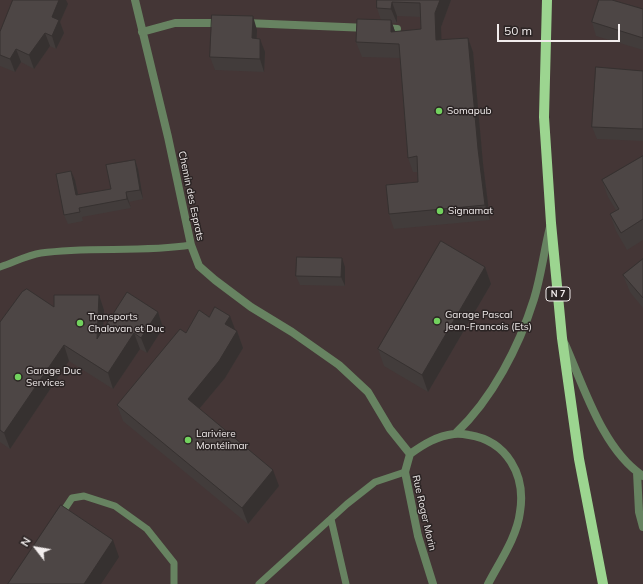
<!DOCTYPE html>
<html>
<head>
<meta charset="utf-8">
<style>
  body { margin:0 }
  #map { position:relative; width:643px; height:584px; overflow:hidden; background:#352e2e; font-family:Mulish,sans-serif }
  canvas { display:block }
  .north { position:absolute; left:16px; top:528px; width:40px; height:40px; -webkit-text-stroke:3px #2b2424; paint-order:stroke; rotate:301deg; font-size:11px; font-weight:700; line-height:16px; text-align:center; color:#f2eded }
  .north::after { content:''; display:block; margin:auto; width:14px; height:18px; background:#f2eded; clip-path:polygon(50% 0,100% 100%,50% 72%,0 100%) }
  .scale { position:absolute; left:497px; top:24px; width:123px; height:18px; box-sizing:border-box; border:2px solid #f2eded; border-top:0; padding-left:5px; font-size:12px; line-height:14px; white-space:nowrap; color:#f2eded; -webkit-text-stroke:3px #2b2424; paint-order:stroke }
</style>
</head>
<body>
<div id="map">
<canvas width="643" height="584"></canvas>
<div class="north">N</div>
<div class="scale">50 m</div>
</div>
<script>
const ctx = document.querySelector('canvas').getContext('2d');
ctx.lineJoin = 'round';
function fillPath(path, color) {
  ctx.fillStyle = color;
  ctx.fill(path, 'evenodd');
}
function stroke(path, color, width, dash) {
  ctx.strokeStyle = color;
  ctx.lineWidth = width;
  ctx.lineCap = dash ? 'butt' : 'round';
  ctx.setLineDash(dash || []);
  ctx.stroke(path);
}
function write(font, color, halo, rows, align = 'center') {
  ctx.font = font + ' Mulish,sans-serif';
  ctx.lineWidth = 3;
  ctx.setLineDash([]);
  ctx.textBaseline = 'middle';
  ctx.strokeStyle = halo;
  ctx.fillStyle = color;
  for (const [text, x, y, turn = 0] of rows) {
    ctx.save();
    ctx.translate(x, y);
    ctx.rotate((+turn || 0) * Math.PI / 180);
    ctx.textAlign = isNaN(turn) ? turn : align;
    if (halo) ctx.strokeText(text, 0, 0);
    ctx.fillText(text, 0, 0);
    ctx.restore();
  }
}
fillPath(new Path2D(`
  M 0,0 L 643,0 L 643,584 L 0,584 Z`), '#443636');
stroke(new Path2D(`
  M 0,267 C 13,263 27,255 41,253 C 90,246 141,253 191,245
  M 60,516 L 72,498 L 84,496 L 115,506 L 147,529 L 174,563 L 174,584
  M 331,519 L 346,584
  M 259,584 L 347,504 L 375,482 L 405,472`), '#678361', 7);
stroke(new Path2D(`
  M 135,0 L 168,137 L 191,245 L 199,266 L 215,280 L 251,307 L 292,332 L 339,365 L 368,392 L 390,429 L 410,454
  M 246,23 L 368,28
  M 384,28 L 397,29
  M 142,32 L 175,23 L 222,23
  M 565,344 C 584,387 603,450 643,476
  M 456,433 C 492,399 519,347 534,299 C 541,276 544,251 550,227
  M 410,454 C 424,444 437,436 454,434 C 459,433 464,434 469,435 C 507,441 526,475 520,512 C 517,537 500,561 488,584
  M 410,454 L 405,472 L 418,536 L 433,584
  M 637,472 L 639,512 L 643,527`), '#678361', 8);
stroke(new Path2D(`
  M 547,0 L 544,117 L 551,223 L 562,338 L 579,459 L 603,584`), '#9cd590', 10);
fillPath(new Path2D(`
  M 377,0 L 451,0 L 441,27 L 441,40 L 468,38 L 473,52 L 483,164 L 490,220 L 394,229 L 389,214 L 418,182 L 418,172 L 413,172 L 408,158 L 400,58 L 362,57 L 356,42 L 381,20 L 377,8 ZM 397,16 L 421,17 L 421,29 L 395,32 L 392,23 L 397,23 Z
  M 68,4 L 60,22 L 64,33 L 56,49 L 50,46 L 34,69 L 21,62 L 15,72 L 0,66 L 0,32 Z
  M 643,9 L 643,50 L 596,36 L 592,22 Z
  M 257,30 L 257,38 L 265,52 L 264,72 L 215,70 L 210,57 Z
  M 643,71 L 643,141 L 597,139 L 592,127 Z
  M 643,156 L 643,240 L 627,250 L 616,231 L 610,214 L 616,210 L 608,197 L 602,180 Z
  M 135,160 L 138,169 L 143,199 L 129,202 L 131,208 L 82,217 L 83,221 L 68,224 L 64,215 L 75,180 L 78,195 L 111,189 Z
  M 643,259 L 643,308 L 630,292 L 623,275 Z
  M 345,267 L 345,286 L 300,285 L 296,276 Z
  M 485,267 L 491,284 L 428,392 L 384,366 L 378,349 Z
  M 99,295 L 104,310 L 103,329 L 158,312 L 163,328 L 147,353 L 140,349 L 113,389 L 69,361 L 10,449 L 0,442 L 0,322 Z
  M 209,317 L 237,331 L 243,348 L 225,378 L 199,409 L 279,486 L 248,524 L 123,421 L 117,405 L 186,333 Z`), '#423c3b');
fillPath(new Path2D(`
  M 59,0 L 66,0 L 68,4 L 60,22 L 64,33 L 56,49 L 52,36 L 52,17 Z
  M 440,0 L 451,0 L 441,27 L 442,55 L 436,40 L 435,13 Z
  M 392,2 L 397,16 L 397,23 L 391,9 Z
  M 253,16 L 257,30 L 256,52 L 252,38 Z
  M 391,20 L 396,34 L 391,32 Z
  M 45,33 L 50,46 L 34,69 L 29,55 Z
  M 468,38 L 473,52 L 483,164 L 490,220 L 485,205 L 478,149 Z
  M 260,39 L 265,52 L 264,72 L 260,59 Z
  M 16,49 L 21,62 L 15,72 L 10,59 Z
  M 135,160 L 138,169 L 143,199 L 140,190 Z
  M 71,171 L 75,180 L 80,204 L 76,195 Z
  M 126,192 L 129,202 L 131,208 L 127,199 Z
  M 342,258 L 345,267 L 345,286 L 341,277 Z
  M 485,267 L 491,284 L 428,392 L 422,375 Z
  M 99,295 L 104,310 L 102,354 L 97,339 Z
  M 158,312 L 163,328 L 147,353 L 141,338 Z
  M 230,316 L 236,332 L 225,324 Z
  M 237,331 L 243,348 L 225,378 L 194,415 L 188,399 Z
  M 134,333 L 140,349 L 113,389 L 108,373 Z
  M 64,345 L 69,361 L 10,449 L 4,433 Z
  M 273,470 L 279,486 L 248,524 L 242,508 Z
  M 113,540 L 119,557 L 101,584 L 84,584 Z`), '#363130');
const building = new Path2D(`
  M 13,0 L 59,0 L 52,17 L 59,20 L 52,36 L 45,33 L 29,55 L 16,49 L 10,59 L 0,55 L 0,32 Z
  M 377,0 L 440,0 L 435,13 L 436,40 L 468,38 L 478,149 L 485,205 L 389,214 L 386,185 L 418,182 L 417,156 L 408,158 L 399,44 L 356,42 L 357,19 L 391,20 L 391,32 L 421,29 L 420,3 L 392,2 L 391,9 L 377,8 Z
  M 599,0 L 612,0 L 643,9 L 643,38 L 592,22 Z
  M 212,15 L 253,16 L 252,38 L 260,39 L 260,59 L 210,57 Z
  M 596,67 L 643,71 L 643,129 L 592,127 Z
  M 643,156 L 643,219 L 621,233 L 610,214 L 619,209 L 602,180 Z
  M 135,160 L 140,190 L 126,192 L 127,199 L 79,208 L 80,212 L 64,215 L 56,174 L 71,171 L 76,195 L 111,189 L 106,165 Z
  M 441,241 L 485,267 L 422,375 L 378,349 Z
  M 297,257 L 342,258 L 341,277 L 296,276 Z
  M 643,259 L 643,298 L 623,275 Z
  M 27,289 L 54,307 L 54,295 L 99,295 L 97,339 L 127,292 L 158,312 L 141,338 L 134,333 L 108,373 L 64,345 L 4,433 L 0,430 L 0,322 L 22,292 Z
  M 215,307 L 230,316 L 225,324 L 237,331 L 219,361 L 188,399 L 273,470 L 242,508 L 117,405 L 180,329 L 186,333 L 199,310 L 209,317 Z
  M 61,505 L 113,540 L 84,584 L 8,584 Z`);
fillPath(building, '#4d4645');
stroke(building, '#363130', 1);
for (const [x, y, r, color] of [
  [439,111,4,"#72d25e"],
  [440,211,4,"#72d25e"],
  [437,321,4,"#72d25e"],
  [80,323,4,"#72d25e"],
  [18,377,4,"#72d25e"],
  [188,440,4,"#72d25e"]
]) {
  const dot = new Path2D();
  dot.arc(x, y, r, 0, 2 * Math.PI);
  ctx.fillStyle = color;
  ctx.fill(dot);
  stroke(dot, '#2b2424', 1.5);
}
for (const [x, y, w] of [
  [558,294,24]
]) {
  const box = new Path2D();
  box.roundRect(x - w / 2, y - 7, w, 14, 3);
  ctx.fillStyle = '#2b2424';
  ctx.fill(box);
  stroke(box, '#f2eded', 1);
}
write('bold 9px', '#f2eded', null, [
  ["N 7",558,294]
]);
write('10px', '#f2eded', '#2b2424', [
  ["Somapub",447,111],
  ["Signamat",448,211],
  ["Garage Pascal",445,315],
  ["Jean-Francois (Ets)",445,327],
  ["Transports",88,317],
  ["Chalavan et Duc",88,329],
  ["Garage Duc",26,371],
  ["Services",26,383],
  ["Lariviere",196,434],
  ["Montélimar",196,446]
], 'left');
write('10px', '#f2eded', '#2b2424', [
  ["Chemin des Esprats",191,196,78],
  ["Rue Roger Morin",424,513,77]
]);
</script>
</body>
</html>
